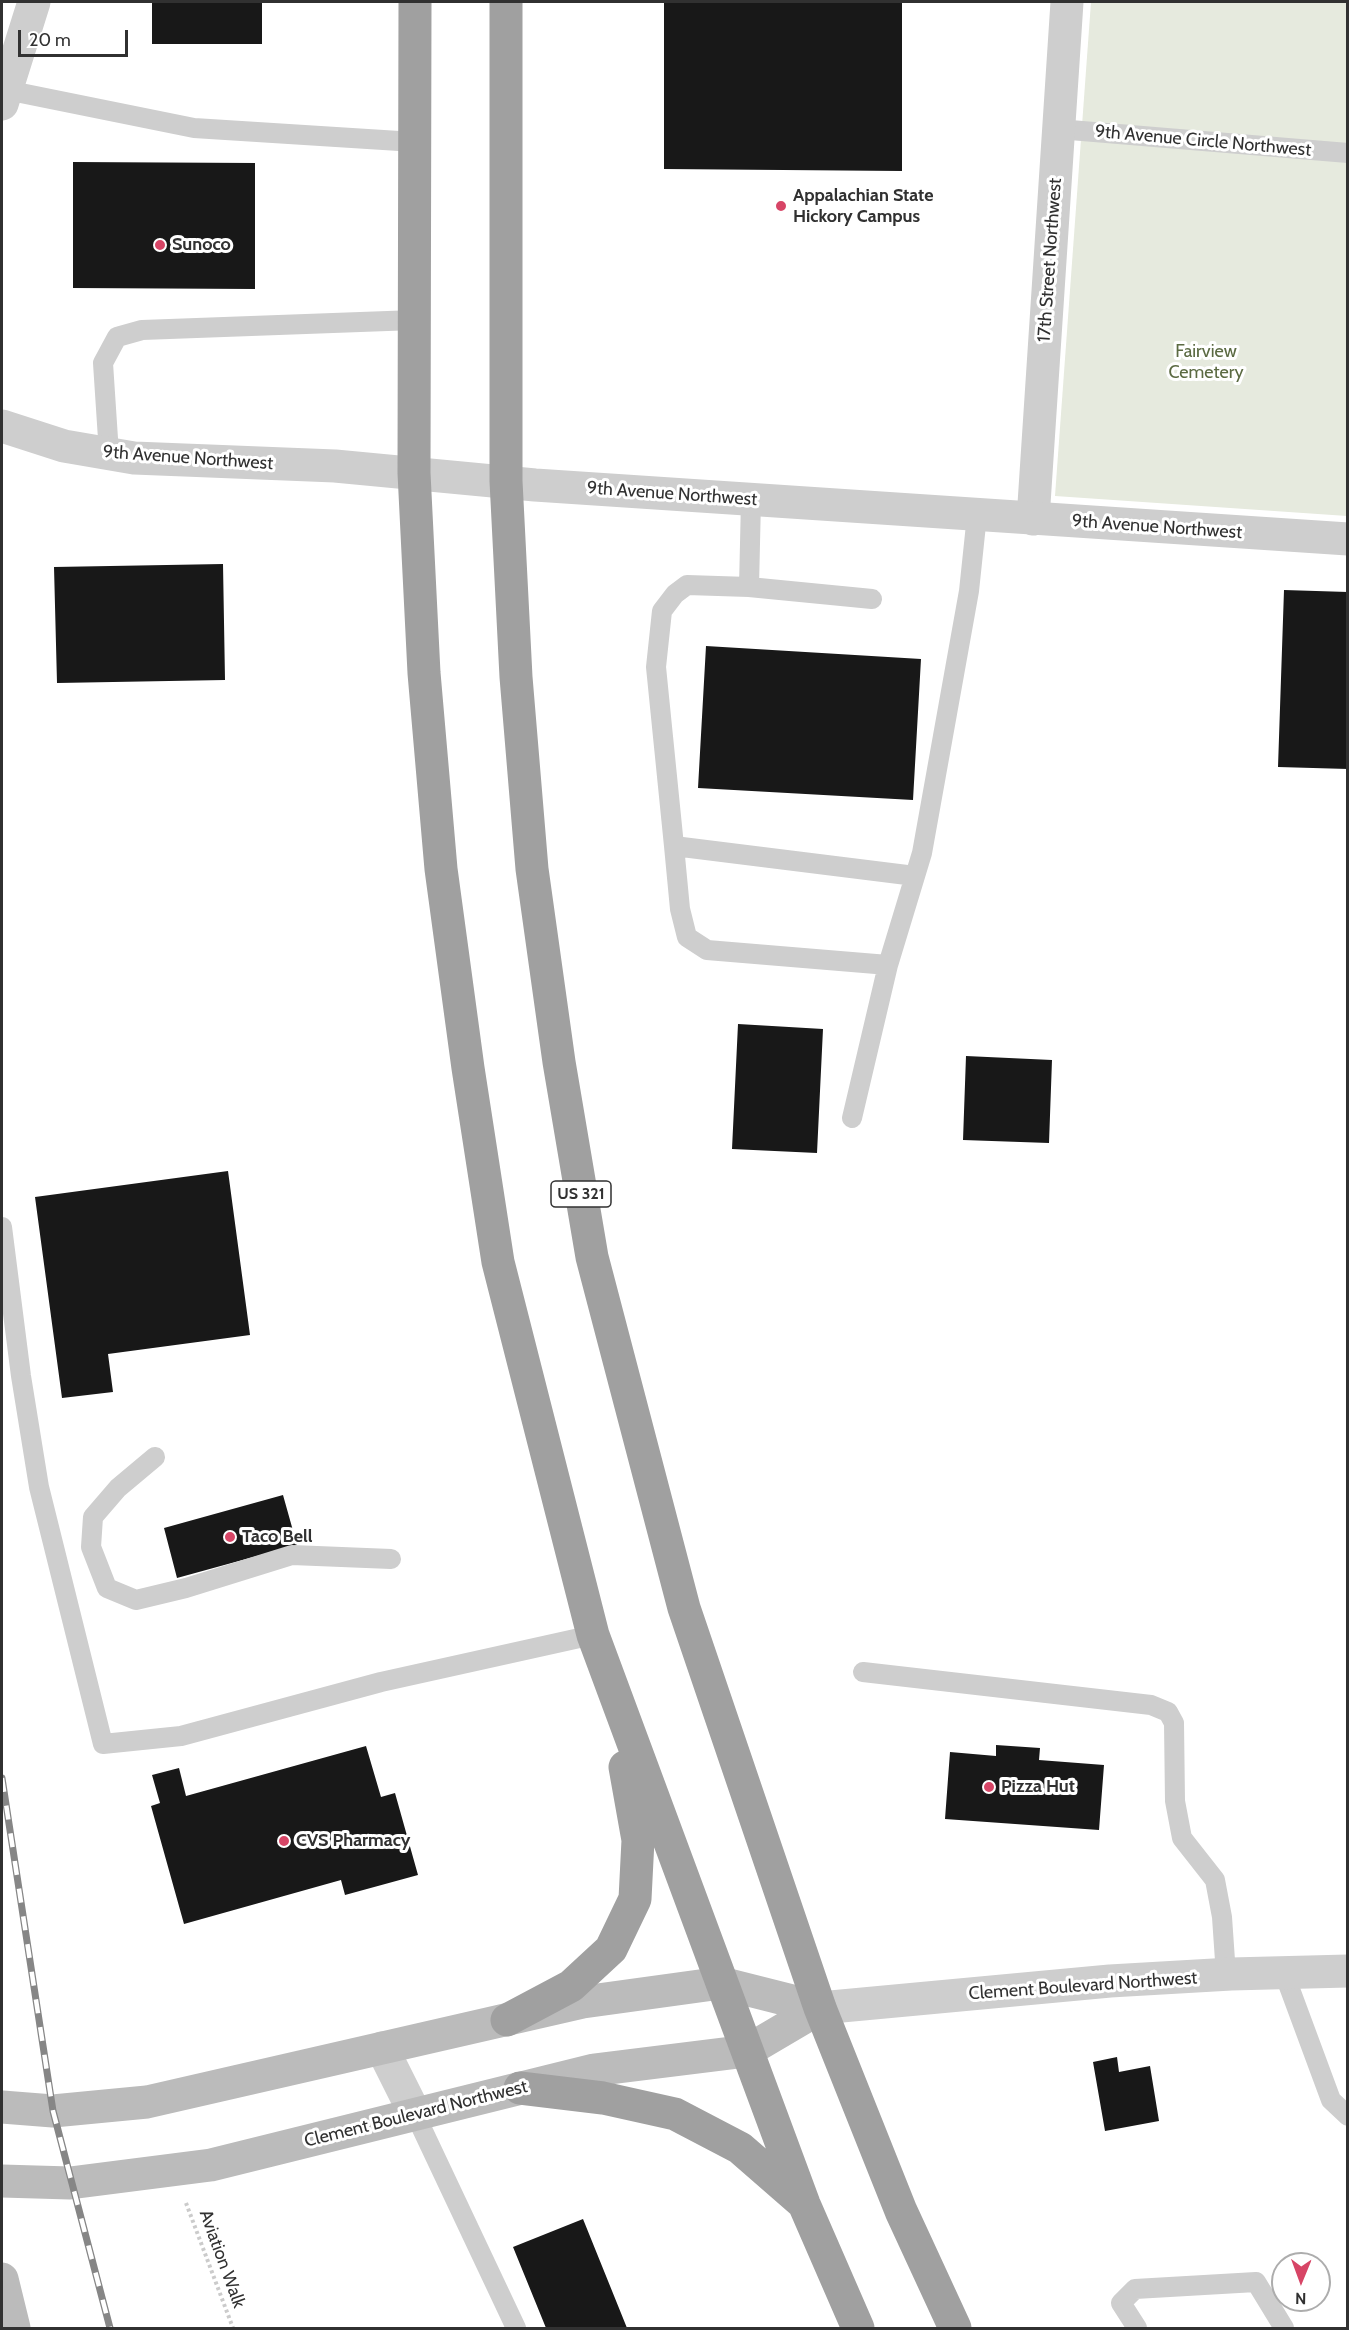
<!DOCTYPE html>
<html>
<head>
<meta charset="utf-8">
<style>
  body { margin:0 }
  #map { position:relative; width:1349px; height:2330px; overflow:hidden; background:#fff; font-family:Cabin,sans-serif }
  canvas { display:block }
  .frame { position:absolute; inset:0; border:3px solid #313131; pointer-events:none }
  .north { position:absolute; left:1271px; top:2252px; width:60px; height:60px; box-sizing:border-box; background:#fff; border:2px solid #adadad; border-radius:50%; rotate:181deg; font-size:16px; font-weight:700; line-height:24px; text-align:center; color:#313131 }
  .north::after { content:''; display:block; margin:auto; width:21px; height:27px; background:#d74566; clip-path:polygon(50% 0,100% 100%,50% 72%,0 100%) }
  .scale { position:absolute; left:18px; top:30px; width:110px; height:27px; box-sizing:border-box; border:3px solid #313131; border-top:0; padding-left:8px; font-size:18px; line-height:21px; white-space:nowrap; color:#313131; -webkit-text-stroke:4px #fff; paint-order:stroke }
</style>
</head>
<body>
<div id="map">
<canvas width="1349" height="2330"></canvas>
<div class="frame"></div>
<div class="north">N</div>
<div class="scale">20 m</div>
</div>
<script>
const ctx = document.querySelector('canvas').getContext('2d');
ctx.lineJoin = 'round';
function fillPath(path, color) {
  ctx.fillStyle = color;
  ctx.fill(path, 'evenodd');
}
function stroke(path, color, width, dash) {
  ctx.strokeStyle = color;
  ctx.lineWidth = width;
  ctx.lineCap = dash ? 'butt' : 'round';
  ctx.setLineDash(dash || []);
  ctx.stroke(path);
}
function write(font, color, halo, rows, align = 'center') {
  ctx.font = font + ' Cabin,sans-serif';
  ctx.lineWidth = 6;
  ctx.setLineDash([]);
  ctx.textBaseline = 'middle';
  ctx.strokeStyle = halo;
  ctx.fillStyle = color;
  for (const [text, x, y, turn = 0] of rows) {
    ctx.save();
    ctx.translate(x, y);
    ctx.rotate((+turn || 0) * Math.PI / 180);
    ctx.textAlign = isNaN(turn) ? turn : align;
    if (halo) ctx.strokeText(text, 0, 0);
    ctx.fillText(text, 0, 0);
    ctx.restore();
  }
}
fillPath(new Path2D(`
  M 1091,2 L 1347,2 L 1347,516 L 1055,496 Z`), '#e6eade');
fillPath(new Path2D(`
  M 152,2 L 262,2 L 262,44 L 152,44 Z
  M 664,2 L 902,2 L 902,171 L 664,169 Z
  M 73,162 L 255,163 L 255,289 L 73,288 Z
  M 223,564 L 225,680 L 57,683 L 54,567 Z
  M 1284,590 L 1348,592 L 1348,769 L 1278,767 Z
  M 706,646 L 921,659 L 913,800 L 698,788 Z
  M 738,1024 L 823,1029 L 817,1153 L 732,1149 Z
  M 966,1056 L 1052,1060 L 1049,1143 L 963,1140 Z
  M 228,1171 L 250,1335 L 108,1354 L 113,1392 L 62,1398 L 35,1197 Z
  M 283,1495 L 297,1545 L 177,1578 L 164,1528 Z
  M 996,1745 L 1040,1748 L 1039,1760 L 1104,1765 L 1099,1830 L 945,1819 L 950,1752 L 996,1756 Z
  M 366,1746 L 381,1797 L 395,1793 L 418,1875 L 345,1895 L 341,1880 L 184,1924 L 151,1806 L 160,1803 L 152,1775 L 179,1768 L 186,1796 Z
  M 1117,2057 L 1119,2072 L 1150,2066 L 1159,2121 L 1105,2131 L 1093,2062 Z
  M 583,2219 L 627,2328 L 546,2328 L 513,2247 Z`), '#181818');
stroke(new Path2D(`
  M 186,2203 L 233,2328`), '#cbcbcb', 4, [3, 3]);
stroke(new Path2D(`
  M 6,90 L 194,128 L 415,142
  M 1058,129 L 1348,153
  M 109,454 L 103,363 L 117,337 L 142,330 L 415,320
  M 751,500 L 749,587 L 687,585 L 675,594 L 662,611 L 656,667 L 674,846 L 915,876
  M 749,587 L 872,599
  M 674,846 L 680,909 L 687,937 L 707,950 L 888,965
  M 852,1118 L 888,965 L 922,853 L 969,591 L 977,515
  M 2,1227 L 21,1376 L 39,1487 L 103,1744 L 181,1736 L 381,1682 L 593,1635
  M 155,1457 L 118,1488 L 93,1517 L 91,1547 L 107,1588 L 136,1600 L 186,1588 L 292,1555 L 391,1559
  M 863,1672 L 1151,1705 L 1168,1712 L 1174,1723 L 1175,1801 L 1182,1838 L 1215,1880 L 1222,1917 L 1226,1975
  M 1284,1973 L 1331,2100 L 1348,2116
  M 415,2114 L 516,2328
  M 1137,2328 L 1121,2303 L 1135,2289 L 1256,2282 L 1284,2328`), '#cecece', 20);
stroke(new Path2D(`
  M 1033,519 L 1067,2
  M 382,2048 L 415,2114`), '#cecece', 33);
stroke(new Path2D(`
  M 2,104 L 34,2
  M 2,426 L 64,446 L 134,458 L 335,466 L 535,485 L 1348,539
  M 820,2008 L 1110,1981 L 1231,1974 L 1348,1971`), '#cecece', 33);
stroke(new Path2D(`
  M 2,2107 L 53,2111 L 147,2102 L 583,2002 L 721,1983 L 820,2008
  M 2,2181 L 70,2183 L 211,2165 L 594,2070 L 747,2051 L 820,2008
  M 2,2279 L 14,2328`), '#bbb', 33);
stroke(new Path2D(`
  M 415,2 L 414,473 L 424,673 L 441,869 L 468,1068 L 498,1262 L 593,1635 L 804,2204 L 858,2328
  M 506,2 L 506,481 L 516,677 L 532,869 L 559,1062 L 592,1257 L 684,1608 L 820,2008 L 901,2211 L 955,2328
  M 507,2020 L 571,1986 L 611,1949 L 635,1899 L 638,1840 L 625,1767
  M 520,2088 L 603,2098 L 675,2114 L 740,2148 L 802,2202`), '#a0a0a0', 33);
const rail = new Path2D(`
  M 2,1778 L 53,2111 L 110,2328`);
stroke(rail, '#868686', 7);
stroke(rail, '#fff', 4.5, [14]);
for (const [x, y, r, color] of [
  [781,206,6,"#d74566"],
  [160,245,6,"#d74566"],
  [230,1537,6,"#d74566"],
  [989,1787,6,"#d74566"],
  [284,1841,6,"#d74566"]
]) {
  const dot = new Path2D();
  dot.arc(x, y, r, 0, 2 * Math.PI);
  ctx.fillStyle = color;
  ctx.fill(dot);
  stroke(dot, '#fff', 2);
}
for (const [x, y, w] of [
  [581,1194,60]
]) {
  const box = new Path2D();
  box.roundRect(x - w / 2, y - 13, w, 26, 4.5);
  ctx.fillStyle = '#fff';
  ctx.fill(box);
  stroke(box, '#313131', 1.5);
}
write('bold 16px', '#313131', null, [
  ["US 321",581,1194]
]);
write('18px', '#313131', '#fff', [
  ["9th Avenue Circle Northwest",1203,141,5],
  ["17th Street Northwest",1050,260,-86],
  ["9th Avenue Northwest",188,458,4],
  ["9th Avenue Northwest",672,494,4],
  ["9th Avenue Northwest",1157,527,4],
  ["Clement Boulevard Northwest",1083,1986,-4],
  ["Clement Boulevard Northwest",416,2114,-14],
  ["Aviation Walk",222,2259,70]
]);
write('bold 18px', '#313131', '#fff', [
  ["Appalachian State",793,196],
  ["Hickory Campus",793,217],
  ["Sunoco",172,245],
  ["Taco Bell",242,1537],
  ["Pizza Hut",1001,1787],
  ["CVS Pharmacy",296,1841]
], 'left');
write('18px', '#5b6a42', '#fff', [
  ["Fairview",1206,352],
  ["Cemetery",1206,373]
]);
</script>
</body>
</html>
